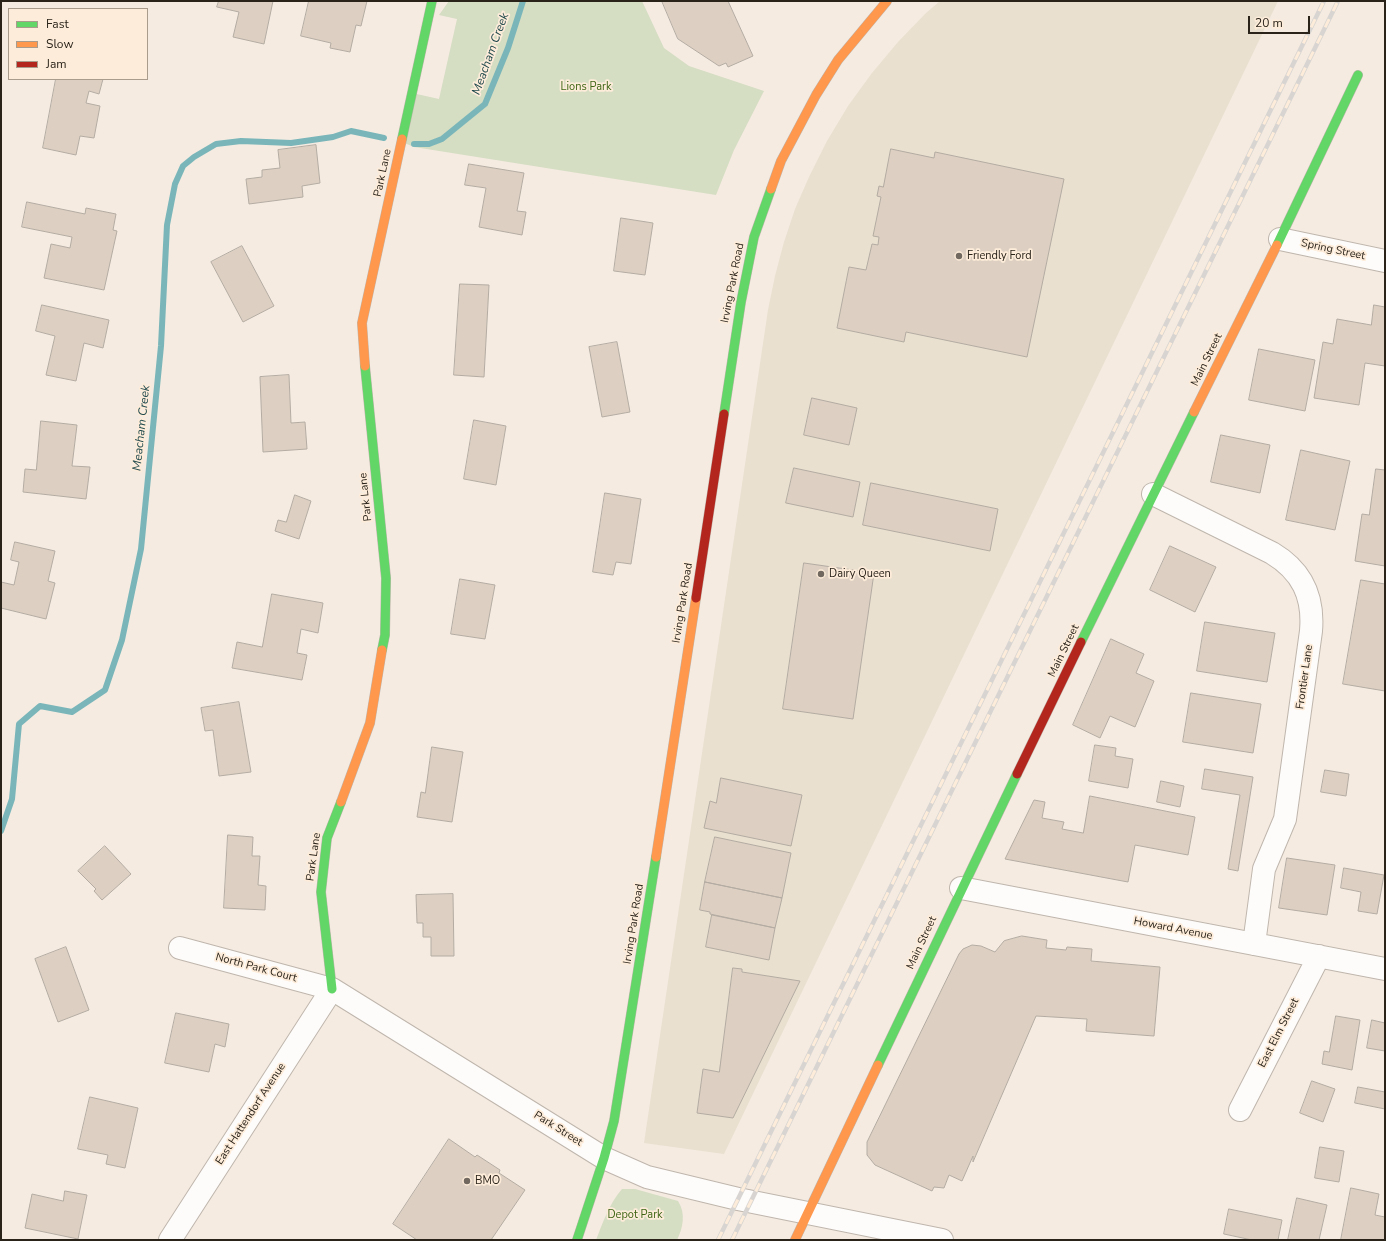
<!DOCTYPE html>
<html>
<head>
<meta charset="utf-8">
<style>
  body { margin:0 }
  #map { position:relative; width:1386px; height:1241px; overflow:hidden; background:#f5ebe1; font-family:"Nunito Sans",sans-serif }
  canvas { display:block }
  .frame { position:absolute; inset:0; border:2px solid #2a231a; pointer-events:none }
  .legend { position:absolute; left:8px; top:8px; width:140px; height:72px; box-sizing:border-box; background:#fdecd9; border:1px solid #a99c8d; margin:0; padding:5px 7px; list-style:none; font-size:12px; color:#2a231a }
  .legend li { display:flex; align-items:center; gap:8px; height:20px }
  .legend b { width:20px; border:1px solid #a99c8d }
  .scale { position:absolute; left:1248px; top:16px; width:62px; height:18px; box-sizing:border-box; border:2px solid #2a231a; border-top:0; padding-left:5px; font-size:12px; line-height:14px; white-space:nowrap; color:#2a231a; -webkit-text-stroke:3px #fdecd9; paint-order:stroke }
</style>
</head>
<body>
<div id="map">
<canvas width="1386" height="1241"></canvas>
<div class="frame"></div>
<ul class="legend">
<li><b style="height:5px;background:#63d668"></b>Fast</li>
<li><b style="height:5px;background:#ff974d"></b>Slow</li>
<li><b style="height:5px;background:#b3261e"></b>Jam</li>
</ul>
<div class="scale">20 m</div>
</div>
<script>
const ctx = document.querySelector('canvas').getContext('2d');
ctx.lineJoin = 'round';
function fillPath(path, color) {
  ctx.fillStyle = color;
  ctx.fill(path, 'evenodd');
}
function stroke(path, color, width, dash) {
  ctx.strokeStyle = color;
  ctx.lineWidth = width;
  ctx.lineCap = dash ? 'butt' : 'round';
  ctx.setLineDash(dash || []);
  ctx.stroke(path);
}
function write(font, color, halo, rows, align = 'center') {
  ctx.font = font + ' "Nunito Sans",sans-serif';
  ctx.lineWidth = 3.5;
  ctx.setLineDash([]);
  ctx.textBaseline = 'middle';
  ctx.strokeStyle = halo;
  ctx.fillStyle = color;
  for (const [text, x, y, turn = 0] of rows) {
    ctx.save();
    ctx.translate(x, y);
    ctx.rotate((+turn || 0) * Math.PI / 180);
    ctx.textAlign = isNaN(turn) ? turn : align;
    if (halo) ctx.strokeText(text, 0, 0);
    ctx.fillText(text, 0, 0);
    ctx.restore();
  }
}
fillPath(new Path2D(`
  M 940,1 L 1278,1 L 724,1154 L 644,1143 L 768,310 L 775,276 L 784,242 L 795,209 L 809,177 L 827,141 L 848,106 L 872,73 L 898,42 L 926,13 Z`), '#e9e0cf');
fillPath(new Path2D(`
  M 449,1 L 642,1 L 664,48 L 689,66 L 764,91 L 734,150 L 716,195 L 414,147 L 402,142 L 412,93 L 439,99 L 457,19 L 439,15 Z
  M 622,1189 L 635,1189 L 678,1201 C 686,1213 683,1228 677,1240 L 596,1240 C 603,1222 609,1204 622,1189 Z`), '#d5ddc3');
stroke(new Path2D(`
  M 414,144 L 429,144 L 442,139 L 485,104 L 508,48 L 523,1
  M 1,831 L 12,799 L 19,724 L 40,706 L 72,712 L 105,690 L 122,640 L 141,549 L 161,346 L 167,225 L 175,184 L 183,166 L 194,157 L 216,144 L 241,141 L 291,143 L 333,137 L 351,131 L 384,138`), '#7ab6b9', 6);
const building = new Path2D(`
  M 219,1 L 273,1 L 264,44 L 233,37 L 239,12 L 217,7 Z
  M 309,1 L 367,1 L 361,26 L 356,25 L 350,52 L 330,48 L 331,43 L 301,36 Z
  M 662,1 L 728,1 L 753,56 L 728,67 L 726,63 L 719,66 L 678,39 Z
  M 56,79 L 103,79 L 99,94 L 89,91 L 86,103 L 100,106 L 94,138 L 80,136 L 76,155 L 43,148 Z
  M 316,145 L 320,183 L 302,186 L 303,197 L 249,204 L 246,179 L 262,177 L 262,170 L 280,168 L 278,150 Z
  M 891,149 L 934,158 L 935,152 L 1064,179 L 1027,357 L 906,332 L 904,342 L 837,328 L 849,267 L 866,270 L 872,244 L 878,245 L 879,237 L 873,236 L 881,197 L 877,196 L 879,186 L 883,187 Z
  M 469,164 L 524,173 L 517,211 L 526,212 L 522,235 L 479,227 L 486,188 L 465,185 Z
  M 27,202 L 85,214 L 86,208 L 116,214 L 113,230 L 117,231 L 104,290 L 44,278 L 51,244 L 70,248 L 72,237 L 22,227 Z
  M 621,218 L 653,223 L 645,275 L 614,271 Z
  M 242,246 L 274,306 L 243,322 L 211,262 Z
  M 460,284 L 489,285 L 484,377 L 454,375 Z
  M 42,305 L 109,320 L 103,348 L 84,343 L 76,381 L 46,375 L 55,336 L 36,331 Z
  M 1374,305 L 1385,307 L 1385,366 L 1365,363 L 1359,405 L 1314,398 L 1323,342 L 1333,344 L 1337,319 L 1371,325 Z
  M 617,342 L 630,412 L 602,417 L 589,347 Z
  M 1259,349 L 1315,360 L 1305,411 L 1249,400 Z
  M 289,375 L 291,423 L 305,422 L 307,449 L 263,452 L 260,377 Z
  M 812,398 L 857,408 L 849,445 L 804,435 Z
  M 474,420 L 506,426 L 496,485 L 464,479 Z
  M 41,421 L 77,425 L 72,466 L 90,467 L 86,499 L 23,492 L 25,469 L 36,470 Z
  M 1221,435 L 1270,445 L 1260,493 L 1211,482 Z
  M 1301,450 L 1350,461 L 1335,530 L 1286,520 Z
  M 794,468 L 860,482 L 853,517 L 786,503 Z
  M 1376,469 L 1385,470 L 1385,566 L 1355,561 L 1362,514 L 1369,515 Z
  M 871,483 L 998,509 L 990,551 L 863,525 Z
  M 605,493 L 641,499 L 631,564 L 616,562 L 613,575 L 593,572 Z
  M 295,495 L 311,501 L 299,539 L 275,531 L 278,520 L 286,522 Z
  M 15,542 L 55,551 L 48,581 L 55,583 L 46,619 L 1,608 L 1,582 L 14,585 L 19,562 L 11,560 Z
  M 1170,546 L 1216,567 L 1195,612 L 1150,590 Z
  M 804,563 L 874,573 L 853,719 L 783,709 Z
  M 460,579 L 495,585 L 485,639 L 451,634 Z
  M 1361,580 L 1385,584 L 1385,691 L 1343,684 Z
  M 272,594 L 323,603 L 318,633 L 301,629 L 297,653 L 307,655 L 302,680 L 232,668 L 237,642 L 262,647 Z
  M 1205,622 L 1275,633 L 1267,682 L 1197,671 Z
  M 1111,639 L 1144,654 L 1136,673 L 1154,681 L 1135,727 L 1110,716 L 1100,738 L 1073,725 Z
  M 1191,693 L 1261,704 L 1253,753 L 1183,742 Z
  M 239,702 L 251,772 L 219,776 L 213,730 L 205,731 L 201,708 Z
  M 1095,745 L 1116,748 L 1115,756 L 1133,759 L 1128,788 L 1089,781 Z
  M 432,747 L 463,752 L 452,822 L 417,817 L 421,792 L 425,793 Z
  M 1205,769 L 1253,777 L 1238,871 L 1228,869 L 1240,795 L 1202,789 Z
  M 1325,770 L 1349,774 L 1346,796 L 1321,792 Z
  M 721,778 L 802,795 L 791,846 L 704,828 L 710,801 L 716,803 Z
  M 1161,781 L 1184,786 L 1180,807 L 1157,802 Z
  M 1090,796 L 1195,817 L 1188,855 L 1135,845 L 1128,882 L 1005,859 L 1034,800 L 1045,802 L 1042,818 L 1064,822 L 1062,829 L 1083,833 Z
  M 228,835 L 253,837 L 252,856 L 260,856 L 258,885 L 266,886 L 265,910 L 224,908 Z
  M 715,837 L 791,853 L 782,898 L 705,882 Z
  M 105,846 L 131,874 L 102,900 L 94,891 L 96,889 L 78,871 Z
  M 1287,858 L 1335,865 L 1327,915 L 1279,908 Z
  M 1344,868 L 1384,875 L 1377,914 L 1358,911 L 1361,892 L 1341,888 Z
  M 705,882 L 782,898 L 775,928 L 710,914 L 710,912 L 700,910 Z
  M 453,894 L 454,956 L 431,956 L 431,937 L 423,937 L 423,923 L 417,923 L 416,895 Z
  M 712,915 L 775,928 L 769,960 L 706,947 Z
  M 1022,936 L 1047,940 L 1046,948 L 1066,950 L 1067,947 L 1092,949 L 1091,961 L 1160,967 L 1154,1036 L 1086,1031 L 1087,1019 L 1036,1016 L 973,1162 L 973,1156 L 962,1181 L 949,1175 L 944,1188 L 934,1187 L 932,1191 L 875,1165 L 867,1155 L 867,1142 L 959,954 L 963,949 L 972,945 L 981,946 L 995,952 L 1004,941 Z
  M 66,947 L 89,1010 L 58,1022 L 35,959 Z
  M 733,968 L 742,969 L 742,972 L 800,981 L 733,1118 L 697,1113 L 703,1069 L 719,1072 Z
  M 176,1013 L 229,1024 L 225,1047 L 215,1044 L 209,1072 L 165,1063 Z
  M 1336,1016 L 1360,1020 L 1352,1070 L 1322,1064 L 1324,1051 L 1329,1052 Z
  M 1372,1020 L 1385,1023 L 1385,1051 L 1367,1048 Z
  M 1312,1081 L 1335,1089 L 1323,1122 L 1300,1113 Z
  M 1358,1087 L 1385,1092 L 1385,1109 L 1355,1103 Z
  M 90,1097 L 138,1108 L 125,1168 L 106,1164 L 108,1155 L 78,1149 Z
  M 449,1139 L 475,1157 L 477,1155 L 500,1170 L 499,1173 L 525,1190 L 491,1240 L 417,1240 L 393,1224 Z
  M 1320,1147 L 1344,1151 L 1339,1182 L 1315,1178 Z
  M 1351,1188 L 1379,1194 L 1375,1215 L 1385,1217 L 1385,1240 L 1341,1240 Z
  M 65,1191 L 87,1195 L 78,1239 L 25,1228 L 32,1194 L 63,1201 Z
  M 1297,1198 L 1327,1205 L 1319,1240 L 1288,1240 Z
  M 1229,1209 L 1282,1220 L 1278,1240 L 1252,1240 L 1224,1234 Z`);
fillPath(building, '#ddd0c2');
stroke(building, '#b4aca3', 1);
const street = new Path2D(`
  M 1280,239 L 1385,261
  M 1153,494 L 1272,553 C 1302,571 1314,596 1311,631 L 1285,819 L 1264,869 L 1254,944
  M 961,888 L 1385,969
  M 180,948 L 332,989 L 604,1158 L 647,1177 L 738,1199 L 942,1240
  M 1240,1110 L 1319,956
  M 170,1240 L 332,989`);
const fast = new Path2D(`
  M 402,139 L 432,1
  M 1277,245 L 1358,75
  M 365,366 L 386,578 L 385,635 L 382,650
  M 724,414 L 741,302 L 754,237 L 771,189
  M 1081,642 L 1194,412
  M 332,989 L 321,892 L 327,838 L 341,802
  M 878,1065 L 1017,774
  M 577,1240 L 604,1158 L 614,1121 L 656,857`);
const slow = new Path2D(`
  M 771,189 L 781,161 L 816,95 L 838,60 L 887,1
  M 365,366 L 362,323 L 402,139
  M 1194,412 L 1277,245
  M 341,802 L 370,723 L 382,650
  M 656,857 L 696,598
  M 795,1240 L 878,1065`);
const jam = new Path2D(`
  M 696,598 L 724,414
  M 1017,774 L 1081,642`);
stroke(street, '#bfb6ad', 24);
stroke(fast, '#bfb6ad', 10);
stroke(slow, '#bfb6ad', 10);
stroke(jam, '#bfb6ad', 10);
stroke(street, '#fefcfa', 22);
stroke(fast, '#63d668', 9);
stroke(slow, '#ff974d', 9);
stroke(jam, '#b3261e', 9);
const rail = new Path2D(`
  M 718,1240 L 1324,1
  M 732,1240 L 1338,1`);
stroke(rail, '#d7d4d1', 4.5);
stroke(rail, '#fdecd9', 3, [9]);
for (const [x, y, r, color] of [
  [959,256,4,"#716960"],
  [821,574,4,"#716960"],
  [467,1181,4,"#716960"]
]) {
  const dot = new Path2D();
  dot.arc(x, y, r, 0, 2 * Math.PI);
  ctx.fillStyle = color;
  ctx.fill(dot);
  stroke(dot, '#fdecd9', 1.5);
}
write('11px', '#3d6413', '#fdecd9', [
  ["Lions Park",586,87],
  ["Depot Park",635,1215]
]);
write('11px', '#2a231a', '#fdecd9', [
  ["Park Lane",383,173,-78],
  ["Spring Street",1333,250,12],
  ["Irving Park Road",733,283,-79],
  ["Main Street",1207,360,-64],
  ["Park Lane",366,497,-96],
  ["Irving Park Road",683,603,-81],
  ["Main Street",1064,651,-64],
  ["Frontier Lane",1305,677,-82],
  ["Park Lane",314,857,-82],
  ["Irving Park Road",634,924,-81],
  ["Howard Avenue",1173,929,11],
  ["Main Street",922,943,-65],
  ["North Park Court",256,968,15],
  ["East Elm Street",1279,1033,-63],
  ["East Hattendorf Avenue",251,1114,-57],
  ["Park Street",558,1129,32]
]);
write('11px', '#2a231a', '#fdecd9', [
  ["Friendly Ford",967,256],
  ["Dairy Queen",829,574],
  ["BMO",475,1181]
], 'left');
write('italic 12px', '#20494d', '#fdecd9', [
  ["Meacham Creek",491,54,-70],
  ["Meacham Creek",142,428,-84]
]);
</script>
</body>
</html>
